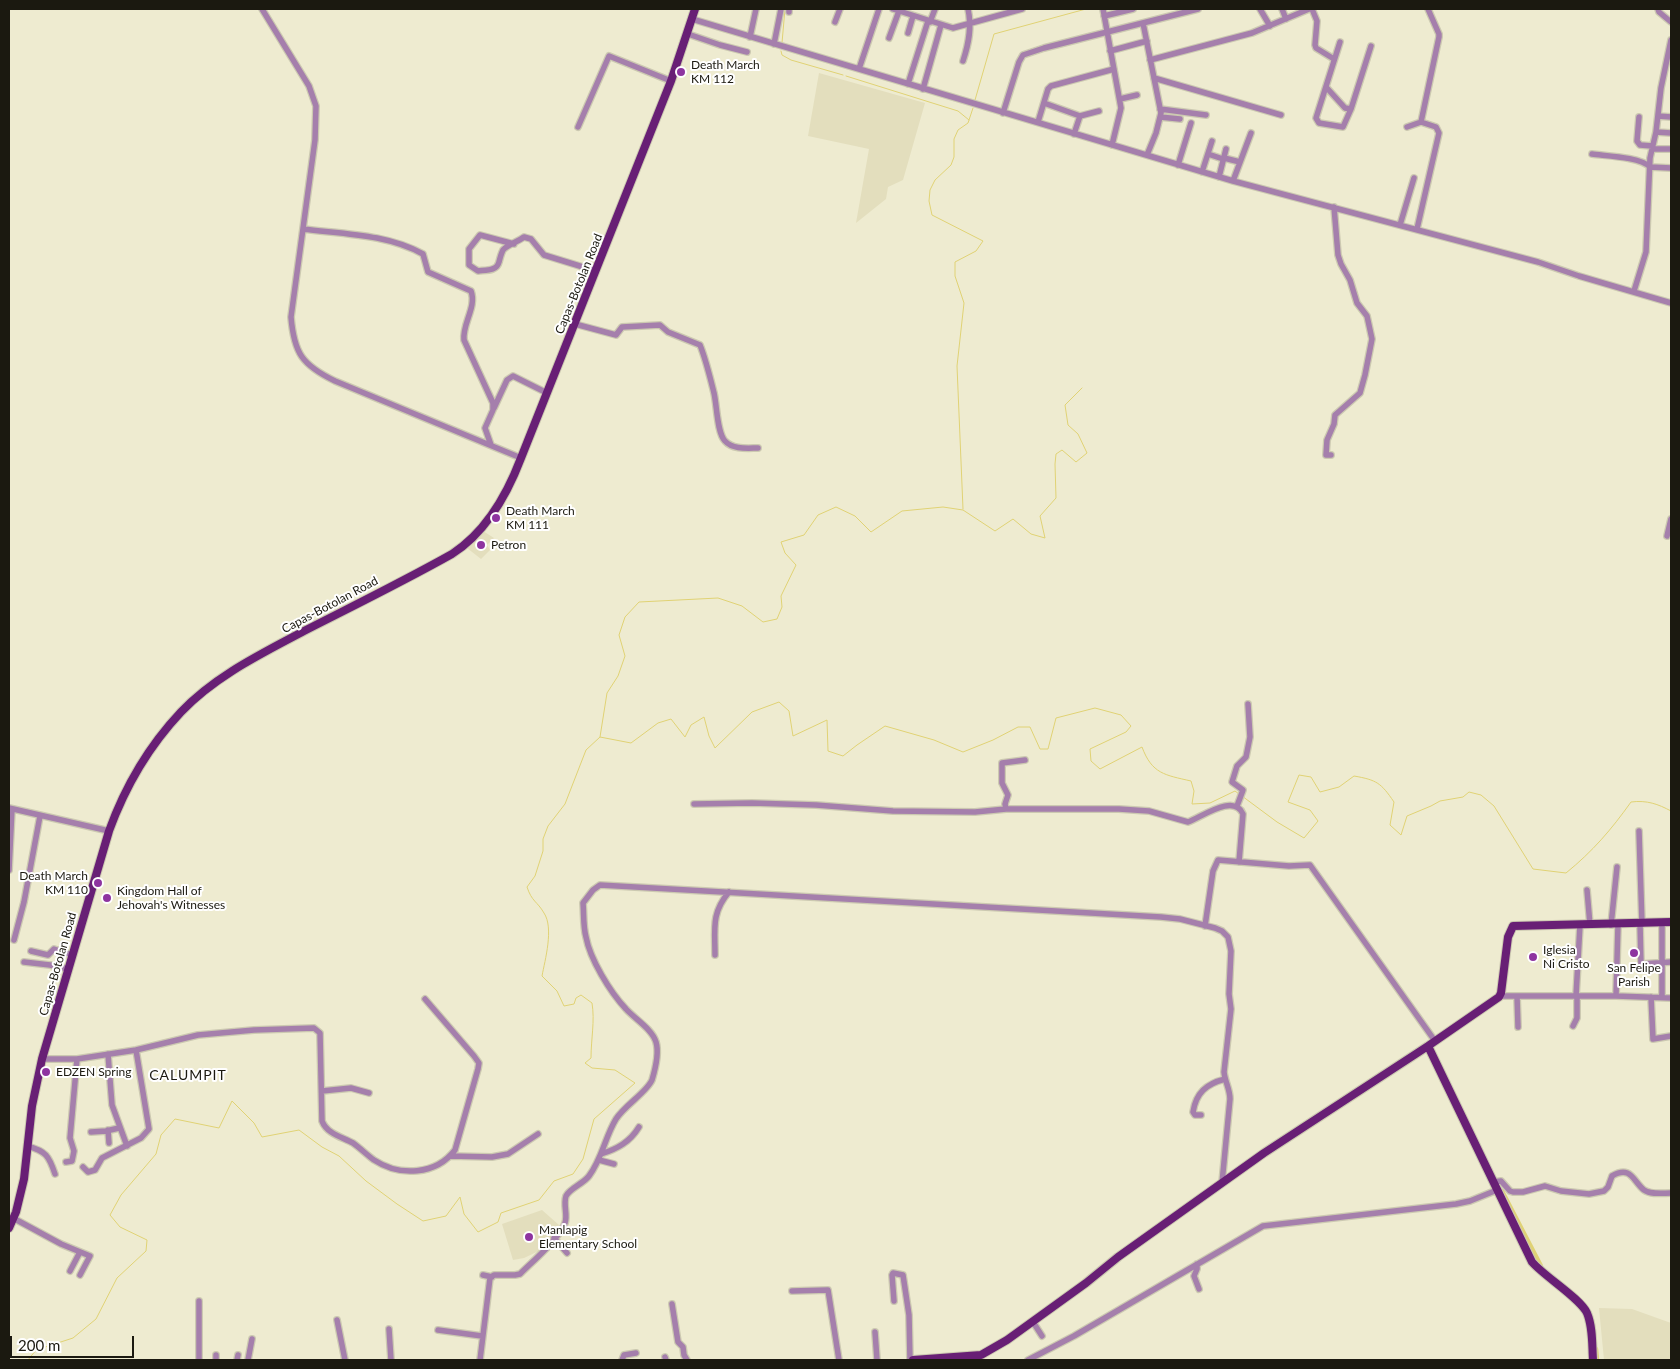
<!DOCTYPE html>
<html>
<head>
<meta charset="utf-8">
<style>
  body { margin:0 }
  #map { position:relative; width:1680px; height:1369px; overflow:hidden; background:#eeebd0; font-family:Lato,sans-serif }
  canvas { display:block }
  .frame { position:absolute; inset:0; border:10px solid #1b1910; pointer-events:none }
  .scale { position:absolute; left:10px; top:1336px; width:124px; height:22px; box-sizing:border-box; border:2px solid #1b1910; border-top:0; padding-left:6px; font-size:15px; line-height:18px; white-space:nowrap; color:#1b1910; -webkit-text-stroke:4px #fff; paint-order:stroke }
</style>
</head>
<body>
<div id="map">
<canvas width="1680" height="1369"></canvas>
<div class="frame"></div>
<div class="scale">200 m</div>
</div>
<script>
const ctx = document.querySelector('canvas').getContext('2d');
ctx.lineJoin = 'round';
function fillPath(path, color) {
  ctx.fillStyle = color;
  ctx.fill(path, 'evenodd');
}
function stroke(path, color, width, dash) {
  ctx.strokeStyle = color;
  ctx.lineWidth = width;
  ctx.lineCap = dash ? 'butt' : 'round';
  ctx.setLineDash(dash || []);
  ctx.stroke(path);
}
function write(font, color, halo, rows, align = 'center') {
  ctx.font = font + ' Lato,sans-serif';
  ctx.lineWidth = 4;
  ctx.setLineDash([]);
  ctx.textBaseline = 'middle';
  ctx.strokeStyle = halo;
  ctx.fillStyle = color;
  for (const [text, x, y, turn = 0] of rows) {
    ctx.save();
    ctx.translate(x, y);
    ctx.rotate((+turn || 0) * Math.PI / 180);
    ctx.textAlign = isNaN(turn) ? turn : align;
    if (halo) ctx.strokeText(text, 0, 0);
    ctx.fillText(text, 0, 0);
    ctx.restore();
  }
}
fillPath(new Path2D(`
  M 819,73 L 925,103 L 903,180 L 888,187 L 886,199 L 856,223 L 869,149 L 808,136 Z
  M 483,531 L 494,538 L 487,545 L 490,550 L 481,559 L 467,548 Z
  M 542,1210 L 559,1225 L 545,1248 L 524,1258 L 513,1260 L 502,1224 Z
  M 1599,1308 L 1632,1309 L 1671,1323 L 1671,1360 L 1604,1360 Z`), '#e3debd');
stroke(new Path2D(`
  M 782,43 L 785,9
  M 781,51 L 782,55 L 791,60 L 843,75
  M 846,76 L 958,111 L 969,120
  M 975,100 L 994,34 L 1086,9
  M 963,509 L 957,366 L 964,303 L 955,276 L 955,262 L 976,251 L 983,241 L 932,215 L 929,201 L 930,190 L 935,180 L 951,165 L 954,157 L 954,139 L 958,130 L 968,123 L 973,108
  M 600,737 L 607,693 L 618,676 L 625,656 L 619,635 L 625,617 L 639,602 L 718,598 L 742,606 L 763,622 L 777,619 L 782,607 L 781,596 L 796,565 L 785,553 L 781,542 L 804,535 L 818,515 L 836,507 L 855,516 L 871,532 L 902,511 L 943,507 L 963,510 L 995,531 L 1013,519 L 1031,534 L 1045,538 L 1040,516 L 1056,498 L 1055,464 L 1056,454 L 1062,450 L 1076,462 L 1087,453 L 1078,434 L 1068,425 L 1065,405 L 1082,388
  M 1242,796 L 1277,822 L 1304,838 L 1318,821 L 1310,810 L 1288,802 L 1299,775 L 1311,777 L 1320,792 L 1339,787 L 1354,776 C 1377,780 1381,783 1394,802 L 1390,825 L 1401,835 L 1407,816 L 1431,806 L 1440,801 L 1463,797 L 1469,792 L 1481,795 L 1494,806 L 1533,869 L 1566,873 C 1593,851 1611,830 1631,802 C 1647,800 1658,804 1671,811
  M 28,1360 L 36,1350 L 73,1338 L 96,1319 L 117,1278 L 146,1251 L 147,1240 L 120,1227 L 110,1215 L 121,1195 L 156,1154 L 161,1135 L 175,1119 L 219,1128 L 232,1101 L 254,1123 L 262,1137 L 299,1130 L 322,1147 L 339,1156 L 366,1181 L 397,1204 L 423,1221 L 446,1216 L 460,1197 L 464,1214 L 478,1232 L 498,1222 L 501,1213 L 539,1200 L 554,1181 L 573,1174 L 583,1159 L 594,1119 L 635,1083 L 615,1070 L 592,1068 L 585,1063 L 591,1058 C 591,1039 595,1021 592,1003 L 581,995 L 576,998 L 574,1004 L 564,1006 L 557,991 L 542,976 C 545,960 554,928 544,913 C 537,901 532,902 527,887 L 535,876 L 543,851 L 543,839 L 548,826 L 565,804 L 586,750 L 600,737 L 631,743 L 658,723 L 671,719 L 685,737 L 691,725 L 704,717 L 709,736 L 715,748 L 752,712 L 779,702 L 789,711 L 793,736 L 827,720 L 828,751 L 843,756 L 857,745 L 885,726 L 934,740 L 963,752 L 993,740 L 1018,727 L 1030,727 L 1040,749 L 1048,749 L 1056,718 L 1095,708 L 1121,715 L 1131,726 L 1126,732 L 1090,749 L 1091,761 L 1100,769 L 1142,747 C 1152,774 1165,775 1191,781 L 1194,791 L 1192,804 L 1210,803 L 1235,791 L 1239,794`), '#e0d274', 1);
stroke(new Path2D(`
  M 1502,1191 L 1541,1266
  M 1596,1349 L 1597,1360`), '#e0d274', 4.5);
const minor = new Path2D(`
  M 262,9 L 309,86 L 316,106 L 315,140 L 291,317 C 294,353 302,365 335,381 L 521,458
  M 893,9 L 953,28 L 1022,9
  M 1103,9 L 1121,108 L 1112,145
  M 1260,9 L 1270,26
  M 1282,9 L 1286,19
  M 1312,9 L 1317,21 L 1315,45 L 1316,48 L 1334,59
  M 1658,9 L 1659,12 L 1671,22
  M 789,12 L 789,9
  M 1104,16 L 1133,9
  M 692,19 L 1233,181 L 1538,262 L 1579,276 L 1671,303
  M 835,22 L 840,9
  M 930,22 L 935,9
  M 1143,23 L 1161,113 L 1156,133 L 1147,155
  M 908,33 L 913,16
  M 688,34 L 720,45 L 747,52
  M 750,37 L 756,9
  M 889,38 L 899,11
  M 1340,42 L 1316,118 L 1319,123 L 1343,127 L 1351,109 L 1371,46
  M 774,44 L 781,9
  M 1110,51 L 1147,41
  M 1150,60 L 1252,33 L 1309,9
  M 963,61 C 969,43 972,27 968,9
  M 859,69 L 879,9
  M 1154,78 L 1281,115
  M 908,84 L 928,21
  M 1326,87 L 1345,108 L 1351,109
  M 923,89 L 941,25
  M 1120,99 L 1137,95
  M 1044,103 L 1080,116
  M 1160,109 L 1206,115
  M 1003,113 L 1019,62 L 1023,55 L 1044,48 L 1198,9
  M 1658,116 L 1671,117
  M 1160,117 L 1180,119
  M 1639,117 L 1637,141 L 1640,145 L 1652,146
  M 1038,122 L 1048,89 L 1051,86 L 1114,69
  M 1421,122 L 1439,37 L 1439,34 L 1428,9
  M 578,127 L 609,56 L 671,81
  M 1407,127 L 1421,122 L 1436,127 L 1439,133 L 1417,229
  M 1656,132 L 1671,133
  M 1074,134 L 1080,116 L 1099,111
  M 1652,149 L 1671,149
  M 1208,154 L 1223,159
  M 1592,154 C 1607,156 1640,157 1650,167 L 1671,168
  M 1224,158 L 1240,162
  M 1178,165 L 1191,123
  M 1202,172 L 1212,141
  M 1219,177 L 1226,149
  M 1233,181 L 1251,133
  M 1400,225 L 1414,178
  M 303,229 C 343,234 387,234 423,254 L 428,272 L 471,291 C 477,307 462,324 464,340 L 493,403 L 493,410 L 485,428 L 491,445
  M 514,244 L 480,235 L 469,249 L 469,265 L 478,271 C 486,270 497,271 499,262 C 500,258 501,254 503,250 C 507,245 519,241 524,237 L 531,239 L 544,255 L 596,271
  M 1634,291 L 1646,252 L 1650,158 L 1656,132 L 1661,88 L 1671,40
  M 575,324 L 616,335 L 622,327 L 660,325 L 668,332 L 700,345 C 706,360 710,377 714,393 C 717,406 717,433 725,441 C 733,450 748,448 758,448
  M 494,408 L 507,380 L 513,376 L 547,393
  M 1331,455 L 1326,455 L 1327,440 L 1334,424 L 1335,415 L 1360,393 L 1365,375 L 1372,339 L 1367,316 L 1357,303 L 1350,280 L 1341,264 L 1338,255 L 1334,207
  M 1667,536 L 1671,519
  M 694,804 L 752,803 L 816,805 L 893,811 L 975,812 L 1006,809 L 1119,809 L 1149,811 L 1188,822 C 1202,817 1234,793 1243,814 L 1239,862
  M 1237,806 L 1243,790 L 1232,782 L 1237,766 L 1246,757 L 1250,737 L 1248,704
  M 9,808 L 109,831
  M 1006,809 L 1005,804 L 1008,795 L 1002,783 L 1002,763 L 1025,760
  M 1639,831 L 1642,924
  M 9,870 L 12,809
  M 1587,890 L 1590,925
  M 1640,924 L 1641,964 L 1671,962
  M 1662,924 L 1662,997
  M 1611,925 L 1617,867
  M 1205,926 L 1213,871 L 1218,860 L 1289,866 L 1310,865 L 1435,1041
  M 14,940 L 24,902 L 40,816
  M 31,951 L 48,955 L 54,949 L 72,955
  M 715,955 C 715,929 711,913 729,892
  M 24,962 L 50,965 L 68,969
  M 1500,996 L 1616,996 L 1671,998
  M 1517,996 L 1518,1027
  M 1576,996 L 1580,925
  M 1616,996 L 1618,925
  M 1651,997 L 1653,1039 L 1671,1036
  M 1573,1026 L 1577,1018 L 1577,996
  M 108,1054 L 112,1105 L 127,1146
  M 42,1059 L 77,1059 L 136,1050 L 198,1035 L 254,1030 L 314,1028 L 320,1033 L 322,1121 C 327,1134 342,1137 353,1143 C 360,1148 367,1155 374,1160 C 400,1177 436,1175 455,1150 L 478,1069 L 479,1063 L 474,1056 L 425,999
  M 322,1091 L 351,1088 L 369,1093
  M 1201,1115 L 1195,1115 L 1193,1112 C 1196,1093 1206,1084 1225,1079
  M 108,1130 L 109,1143
  M 91,1132 L 106,1131 L 119,1128
  M 27,1146 C 46,1151 49,1156 55,1174
  M 601,1154 C 617,1149 630,1142 639,1127
  M 450,1156 L 492,1157 L 508,1154 L 538,1134
  M 599,1160 L 614,1164
  M 66,1162 L 72,1161 L 74,1151 L 70,1138 L 77,1059
  M 83,1167 L 88,1172 L 95,1170 L 102,1158 L 141,1138 L 149,1129 L 136,1050
  M 1493,1182 L 1501,1181 L 1510,1191 L 1513,1192 L 1523,1192 L 1545,1186 L 1561,1191 L 1589,1194 L 1604,1191 L 1608,1187 L 1612,1176 C 1631,1165 1633,1181 1644,1190 C 1651,1195 1663,1193 1671,1193
  M 13,1218 L 61,1244 L 90,1256 L 80,1275
  M 554,1238 L 567,1253
  M 1197,1264 L 1197,1269 L 1194,1276 L 1199,1289
  M 70,1271 L 80,1252
  M 483,1275 L 492,1277
  M 792,1291 L 828,1290 L 839,1360
  M 894,1301 L 892,1275 L 893,1273 L 903,1275 L 909,1315 L 910,1360
  M 672,1304 L 678,1342 L 683,1347 L 684,1355 L 687,1360
  M 337,1320 L 345,1360
  M 1033,1322 L 1042,1336
  M 389,1329 L 391,1360
  M 438,1330 L 482,1336
  M 875,1332 L 877,1360
  M 665,1357 L 666,1360
  M 199,1360 L 199,1301
  M 216,1360 L 216,1355
  M 237,1360 L 238,1355
  M 248,1360 L 252,1339
  M 480,1360 L 490,1278 L 494,1275 L 515,1275 L 520,1274 C 532,1262 560,1238 565,1223 C 568,1215 563,1205 566,1196 C 570,1188 583,1184 589,1176 C 602,1159 605,1137 616,1119 C 625,1105 647,1092 652,1080 C 655,1070 659,1052 656,1042 C 652,1029 635,1019 626,1009 C 610,992 590,959 586,937 C 583,926 584,914 583,903 L 593,890 L 600,885 L 1161,917 L 1180,919 L 1215,928 L 1222,931 L 1228,937 L 1231,951 L 1229,994 L 1231,1009 L 1224,1072 C 1225,1082 1230,1089 1230,1099 L 1222,1183
  M 622,1360 L 624,1355 L 636,1353
  M 1028,1360 L 1074,1336 L 1263,1226 L 1456,1204 L 1470,1201 L 1497,1190`);
const major = new Path2D(`
  M 1428,1046 L 1532,1262 C 1545,1277 1580,1298 1587,1313 C 1593,1327 1592,1345 1593,1360
  M 9,1228 L 16,1212 L 24,1179 L 32,1106 L 42,1059 L 109,831 C 125,787 148,747 181,712 C 215,676 261,654 304,631 C 353,606 404,581 452,554 C 486,532 507,495 521,458 L 671,81 L 695,9
  M 913,1360 L 981,1355 L 1007,1340 L 1086,1283 L 1118,1257 L 1264,1153 L 1428,1046 L 1499,997 L 1501,993 L 1508,937 L 1513,926 L 1671,922`);
stroke(minor, '#ccc9b1', 8);
stroke(major, '#ccc9b1', 10);
stroke(minor, '#a57fac', 5.5);
stroke(major, '#681f75', 8);
for (const [x, y, r, color] of [
  [681,72,5,"#8e34a0"],
  [496,518,5,"#8e34a0"],
  [481,545,5,"#8e34a0"],
  [98,883,5,"#8e34a0"],
  [107,898,5,"#8e34a0"],
  [1634,953,5,"#8e34a0"],
  [1533,957,5,"#8e34a0"],
  [46,1072,5,"#8e34a0"],
  [529,1237,5,"#8e34a0"]
]) {
  const dot = new Path2D();
  dot.arc(x, y, r, 0, 2 * Math.PI);
  ctx.fillStyle = color;
  ctx.fill(dot);
  stroke(dot, '#fff', 2);
}
write('12px', '#1b1910', '#fff', [
  ["Death March",691,65],
  ["KM 112",691,79],
  ["Death March",506,511],
  ["KM 111",506,525],
  ["Petron",491,545],
  ["Death March",88,876,"right"],
  ["KM 110",88,890,"right"],
  ["Kingdom Hall of",117,891],
  ["Jehovah's Witnesses",117,905],
  ["Iglesia",1543,950],
  ["Ni Cristo",1543,964],
  ["San Felipe",1634,968,"center"],
  ["Parish",1634,982,"center"],
  ["EDZEN Spring",56,1072],
  ["Manlapig",539,1230],
  ["Elementary School",539,1244]
], 'left');
write('12px', '#1b1910', '#fff', [
  ["Capas-Botolan Road",579,284,-68],
  ["Capas-Botolan Road",330,605,-28],
  ["Capas-Botolan Road",58,964,-74]
]);
ctx.letterSpacing = '1px';
write('14px', '#1b1910', '#fff', [
  ["CALUMPIT",188,1075]
]);
ctx.letterSpacing = '0px';
</script>
</body>
</html>
